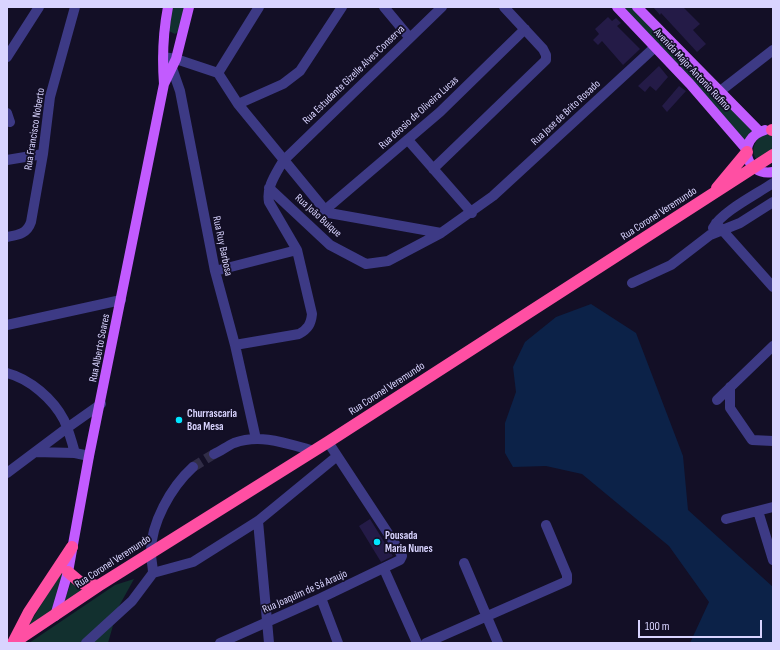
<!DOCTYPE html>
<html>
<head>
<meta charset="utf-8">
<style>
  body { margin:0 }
  #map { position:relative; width:780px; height:650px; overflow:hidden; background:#130f26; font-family:"Sofia Sans Condensed",sans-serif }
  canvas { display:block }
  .frame { position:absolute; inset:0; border:8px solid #d9d4ff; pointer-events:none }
  .scale { position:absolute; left:638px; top:620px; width:124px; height:18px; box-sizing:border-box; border:2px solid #d9d4ff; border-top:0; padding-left:5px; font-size:12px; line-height:14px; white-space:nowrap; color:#d9d4ff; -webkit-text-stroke:3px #130f26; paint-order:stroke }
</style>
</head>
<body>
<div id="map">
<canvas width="780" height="650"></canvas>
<div class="frame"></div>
<div class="scale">100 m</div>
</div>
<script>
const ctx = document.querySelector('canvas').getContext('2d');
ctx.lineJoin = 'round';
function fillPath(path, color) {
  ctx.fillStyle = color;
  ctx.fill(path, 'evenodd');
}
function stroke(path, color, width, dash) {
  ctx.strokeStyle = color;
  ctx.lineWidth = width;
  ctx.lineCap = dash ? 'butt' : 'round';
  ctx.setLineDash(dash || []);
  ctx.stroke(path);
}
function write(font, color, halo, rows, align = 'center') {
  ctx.font = font + ' "Sofia Sans Condensed",sans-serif';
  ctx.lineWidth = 3.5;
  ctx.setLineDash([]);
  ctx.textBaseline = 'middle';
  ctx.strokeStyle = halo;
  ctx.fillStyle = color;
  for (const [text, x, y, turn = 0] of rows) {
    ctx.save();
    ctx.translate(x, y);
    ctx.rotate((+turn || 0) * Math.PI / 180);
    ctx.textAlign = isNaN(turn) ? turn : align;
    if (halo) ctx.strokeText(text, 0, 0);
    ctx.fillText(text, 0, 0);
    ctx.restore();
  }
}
fillPath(new Path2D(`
  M 172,7 L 187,7 L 179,31 L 175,34 L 167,30 Z
  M 621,7 L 634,7 L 755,132 L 745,142 Z
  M 770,133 L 773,135 L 773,150 L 757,160 C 748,150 757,134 770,133 Z
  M 70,557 L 50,616 L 24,633 Z
  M 134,579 L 118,608 L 108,643 L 29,643 L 115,585 Z
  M 72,580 L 82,591 L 62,607 Z`), '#12302f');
fillPath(new Path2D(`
  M 591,304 L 636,333 L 683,456 L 688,510 L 773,587 L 773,643 L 690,643 L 709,602 L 669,546 L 582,474 L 546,466 L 513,467 L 505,453 L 505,423 L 516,392 L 513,367 L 525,342 L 556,317 Z`), '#0c2248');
fillPath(new Path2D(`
  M 653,7 L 683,7 L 700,24 L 693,30 L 706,44 L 697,52 L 661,13 L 660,15 Z
  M 608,17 L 612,21 L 616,18 L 621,23 L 617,26 L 640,49 L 623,65 L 602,41 L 598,45 L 593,40 L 599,34 L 595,29 Z
  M 659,66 L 668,77 L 656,91 L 650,86 L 645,92 L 638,86 Z
  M 679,86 L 686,91 L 667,112 L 662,106 Z
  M 370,519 L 393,556 L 381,562 L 359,526 Z`), '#241b47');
stroke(new Path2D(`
  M 193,467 L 214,454`), '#312d47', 10, [10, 5]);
stroke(new Path2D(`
  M 384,7 L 409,37
  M 7,57 L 39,7
  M 163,57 L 176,59 L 218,73
  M 164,65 L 172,68 L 180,91 L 215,271 L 235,345 L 256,439
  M 218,73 L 238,104 L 325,210 L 329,213 L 441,233
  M 218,73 L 259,7
  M 719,92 L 773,50
  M 238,104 L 283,84 L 300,71 L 342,7
  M 7,113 L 10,122
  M 408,140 L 472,213
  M 7,160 L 43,154
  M 433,169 L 546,60 L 546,55 L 543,49 L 504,7
  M 269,188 L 330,245 L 366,264 L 388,261 L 441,233 L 493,196 L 655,47
  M 325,210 L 440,112 L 525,29
  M 716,223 L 773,287
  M 713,228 C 721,212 757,194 773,183
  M 7,237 C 18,235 27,234 31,222 L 43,154 L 50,97 L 75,7
  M 215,271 L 297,250
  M 632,283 L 671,265 L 710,235 L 740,223 L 773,202
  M 7,325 L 121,300
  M 235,345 L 299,334 C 308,329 311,324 312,314 L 297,250 L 269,202 C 266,187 276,174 283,161 L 442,7
  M 7,373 C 30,379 53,399 64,420 C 69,431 72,442 75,453
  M 730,387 L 730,408 L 752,440 L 773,441
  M 717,400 L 773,346
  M 35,452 L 75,453 L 89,456
  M 214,454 C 221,451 227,446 234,443 C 261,433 288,444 314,451
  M 7,473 L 67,428 L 101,404
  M 758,511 L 773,560
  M 726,519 L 773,507
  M 258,521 L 269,643
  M 464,563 L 498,643
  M 384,569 L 417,643
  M 153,573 L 193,562 L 258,521 L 336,457
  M 321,598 L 338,643
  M 86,643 L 132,601 L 153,573 C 153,566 151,560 151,554 C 150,524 171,487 193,467
  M 220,643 L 321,598 L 400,560 L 402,556 L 399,550 L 328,442
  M 426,643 L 567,581 L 567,575 L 546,525`), '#3d3a85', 10);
stroke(new Path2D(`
  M 617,7 L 690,84 L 747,150
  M 637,7 L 759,131
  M 164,84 C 162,58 163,33 168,7
  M 765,130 C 736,138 744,177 773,172
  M 55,616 L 68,572 L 89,456 L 164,84 L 176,59 L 189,7`), '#c25bff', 10);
stroke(new Path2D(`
  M 772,130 L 773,130
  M 717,188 L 747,152
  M 68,572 L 81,583 L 98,586
  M 13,643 L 98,586 L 328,442 L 773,155
  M 13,643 L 29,612 L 72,547`), '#ff4fa3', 12);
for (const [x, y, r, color] of [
  [179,420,4,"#00e5ff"],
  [377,542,4,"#00e5ff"]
]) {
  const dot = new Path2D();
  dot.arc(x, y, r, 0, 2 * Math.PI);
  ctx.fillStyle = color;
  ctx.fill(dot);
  stroke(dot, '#130f26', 1.5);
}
write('11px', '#d9d4ff', '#130f26', [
  ["Avenida Major Antonio Rufino",692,70,47],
  ["Rua Estudante Gizelle Alves Conserva",354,75,-44],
  ["Rua deosio de Oliveira Lucas",419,113,-42],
  ["Rua Jose de Brito Rosado",566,113,-43],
  ["Rua Francisco Noberto",35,129,-81],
  ["Rua Coronel Veremundo",659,214,-33],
  ["Rua João Buique",318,216,42],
  ["Rua Ruy Barbosa",222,246,78],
  ["Rua Alberto Soares",100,348,-79],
  ["Rua Coronel Veremundo",387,389,-33],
  ["Rua Coronel Veremundo",113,562,-33],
  ["Rua Joaquim de Sá Araujo",305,592,-24]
]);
write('bold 11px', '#d9d4ff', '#130f26', [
  ["Churrascaria",187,414],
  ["Boa Mesa",187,427],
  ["Pousada",385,536],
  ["Maria Nunes",385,549]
], 'left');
</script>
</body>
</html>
